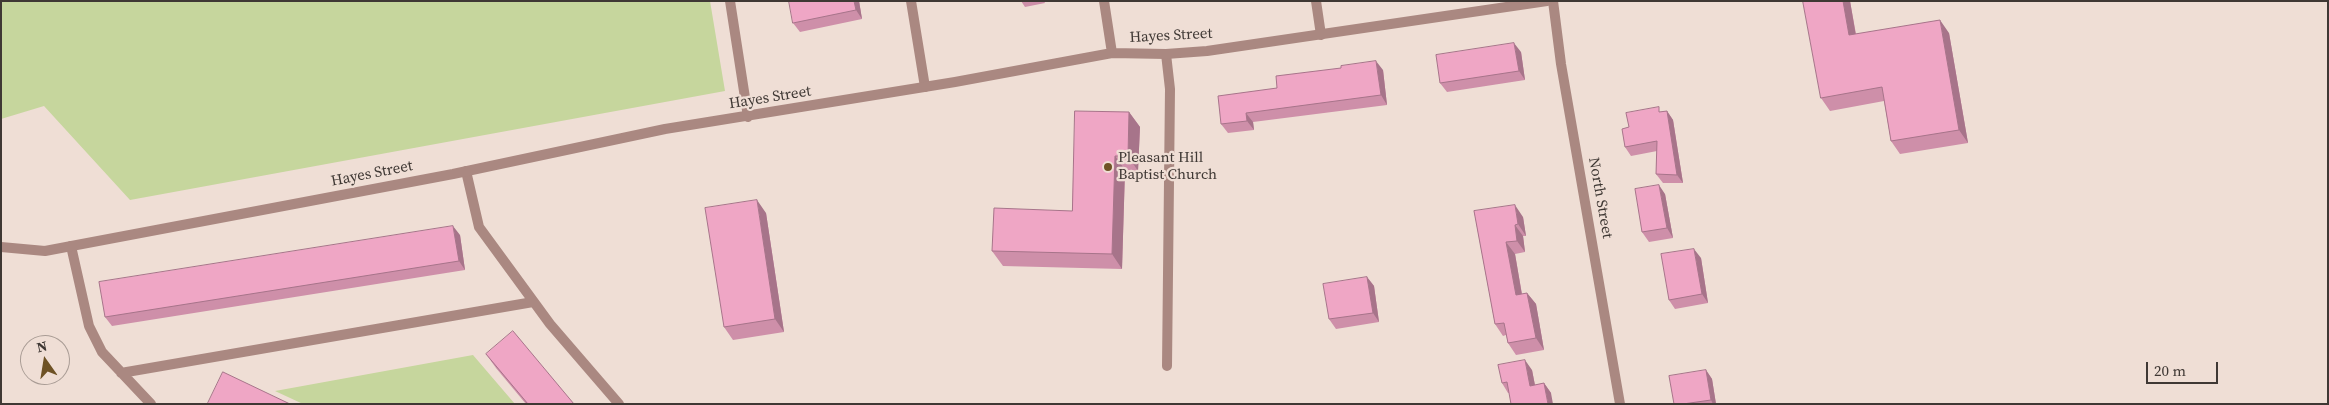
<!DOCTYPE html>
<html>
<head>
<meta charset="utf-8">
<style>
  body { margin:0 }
  #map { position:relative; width:2329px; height:405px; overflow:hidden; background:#efded5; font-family:"Source Serif 4",serif }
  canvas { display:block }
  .frame { position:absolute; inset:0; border:2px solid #3f3834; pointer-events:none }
  .north { position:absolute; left:20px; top:335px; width:50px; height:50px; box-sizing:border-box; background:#efded5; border:1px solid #a99c95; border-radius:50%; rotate:347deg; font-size:14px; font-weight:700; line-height:20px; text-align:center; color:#3f3834 }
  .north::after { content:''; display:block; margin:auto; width:18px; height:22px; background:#6e5225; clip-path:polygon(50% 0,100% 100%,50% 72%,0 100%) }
  .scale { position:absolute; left:2146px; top:362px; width:72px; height:22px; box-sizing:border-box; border:2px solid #3f3834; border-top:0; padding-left:6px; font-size:15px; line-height:18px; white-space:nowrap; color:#3f3834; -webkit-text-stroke:4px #efded5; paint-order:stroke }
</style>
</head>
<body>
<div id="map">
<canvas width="2329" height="405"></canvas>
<div class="frame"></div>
<div class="north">N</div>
<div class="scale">20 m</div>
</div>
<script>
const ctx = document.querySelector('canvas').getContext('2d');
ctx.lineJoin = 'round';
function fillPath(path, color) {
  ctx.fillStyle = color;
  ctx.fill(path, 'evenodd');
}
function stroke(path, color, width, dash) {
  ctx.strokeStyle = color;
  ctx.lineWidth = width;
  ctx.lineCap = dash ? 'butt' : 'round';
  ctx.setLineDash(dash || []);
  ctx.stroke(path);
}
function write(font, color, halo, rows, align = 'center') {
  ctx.font = font + ' "Source Serif 4",serif';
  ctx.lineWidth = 4.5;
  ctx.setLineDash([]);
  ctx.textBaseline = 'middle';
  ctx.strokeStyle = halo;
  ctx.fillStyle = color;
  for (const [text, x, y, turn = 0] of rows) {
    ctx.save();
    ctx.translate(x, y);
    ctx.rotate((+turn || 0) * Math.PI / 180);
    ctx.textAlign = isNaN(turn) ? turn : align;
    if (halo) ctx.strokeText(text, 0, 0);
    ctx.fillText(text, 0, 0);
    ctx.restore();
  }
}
fillPath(new Path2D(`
  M 1,1 L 710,1 L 725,91 L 130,200 L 44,106 L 1,119 Z
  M 473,355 L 515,404 L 303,404 L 275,391 Z`), '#c6d69d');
stroke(new Path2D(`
  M 911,1 L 925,87
  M 1316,1 L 1321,35
  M 1166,54 L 1170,89 L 1167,366
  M 466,171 L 479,227 L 550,324 L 619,404
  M 71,246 L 89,326 L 102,352 L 151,404
  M 121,373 L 533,302`), '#aa8881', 10);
stroke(new Path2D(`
  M 730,1 L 748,117
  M 1104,1 L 1112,53
  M 1553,1 L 1561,64 L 1620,404
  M 1,247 L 45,251 L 453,174 L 665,129 L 955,82 L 1112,53 L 1166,54 L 1207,51 L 1547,1`), '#aa8881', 10);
fillPath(new Path2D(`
  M 859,1 L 862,19 L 800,32 L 793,23 Z
  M 1021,1 L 1044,1 L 1045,3 L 1025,7 Z
  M 1803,1 L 1850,1 L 1856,34 L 1949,33 L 1968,143 L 1900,154 L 1891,141 L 1884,101 L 1830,111 L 1821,98 Z
  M 1521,52 L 1525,80 L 1447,92 L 1440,83 Z
  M 1383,70 L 1387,105 L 1253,122 L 1254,130 L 1228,133 L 1221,124 L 1277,88 Z
  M 1667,111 L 1673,120 L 1683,183 L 1663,183 L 1656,174 L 1657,151 L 1631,156 L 1625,147 L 1629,127 L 1662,112 Z
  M 1129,112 L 1140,127 L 1138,171 L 1125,170 L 1122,269 L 1003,266 L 992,251 L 1072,211 Z
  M 1665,194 L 1673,238 L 1649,242 L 1642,232 Z
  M 1474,211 L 1523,217 L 1526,236 L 1523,236 L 1525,252 L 1515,254 L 1522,294 L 1527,293 L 1536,304 L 1544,350 L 1516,355 L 1508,343 L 1506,335 L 1503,336 L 1495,324 Z
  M 766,213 L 784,332 L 733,340 L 724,327 Z
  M 460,235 L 465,270 L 112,326 L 105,317 Z
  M 1701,258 L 1708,303 L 1675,309 L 1669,300 Z
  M 1367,277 L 1374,286 L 1379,322 L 1336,329 L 1329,319 Z
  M 486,354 L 574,404 L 526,404 L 496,368 Z
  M 1532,370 L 1535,385 L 1544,383 L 1551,393 L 1508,393 L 1502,383 Z
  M 1706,370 L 1712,379 L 1716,404 L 1674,404 Z`), '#ce8fa9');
fillPath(new Path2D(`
  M 854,1 L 859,1 L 862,19 L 856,10 Z
  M 1843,1 L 1850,1 L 1858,48 L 1849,35 Z
  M 1940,20 L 1949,33 L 1968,143 L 1959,130 Z
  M 1514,43 L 1521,52 L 1525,80 L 1519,71 Z
  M 1376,61 L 1383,70 L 1387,105 L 1381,95 Z
  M 1667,111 L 1673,120 L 1683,183 L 1677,175 Z
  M 1129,112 L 1140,127 L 1138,171 L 1128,156 Z
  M 1246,113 L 1253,122 L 1254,130 L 1247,121 Z
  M 1115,156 L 1125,170 L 1122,269 L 1112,254 Z
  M 1659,185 L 1665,194 L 1673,238 L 1667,228 Z
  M 757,200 L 766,213 L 784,332 L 775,319 Z
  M 1515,205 L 1523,217 L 1526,236 L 1518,224 Z
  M 1515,225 L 1523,236 L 1525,252 L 1517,241 Z
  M 453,226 L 460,235 L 465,270 L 459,261 Z
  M 1506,242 L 1515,254 L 1524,307 L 1516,295 Z
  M 1694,249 L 1701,258 L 1708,303 L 1702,294 Z
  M 1367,277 L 1374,286 L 1379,322 L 1373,313 Z
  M 1527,293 L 1536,304 L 1544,350 L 1536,338 Z
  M 1525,360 L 1532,370 L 1537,396 L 1530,386 Z
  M 1706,370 L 1712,379 L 1716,404 L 1713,404 L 1711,400 Z
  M 1544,383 L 1551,393 L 1553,404 L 1548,404 Z`), '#a7748a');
const building = new Path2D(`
  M 789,1 L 854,1 L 856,10 L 793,23 Z
  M 1803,1 L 1843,1 L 1849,35 L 1940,20 L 1959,130 L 1891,141 L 1882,87 L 1821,98 Z
  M 1514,43 L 1519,71 L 1440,83 L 1436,55 Z
  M 1376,61 L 1381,95 L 1246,113 L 1247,121 L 1221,124 L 1218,96 L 1277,88 L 1276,76 L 1341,68 L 1341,66 Z
  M 1659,107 L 1659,112 L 1667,111 L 1677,175 L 1656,174 L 1657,141 L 1625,147 L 1622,129 L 1629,127 L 1626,113 Z
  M 1075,111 L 1129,112 L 1128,156 L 1115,156 L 1112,254 L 992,251 L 994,208 L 1072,211 Z
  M 1659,185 L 1667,228 L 1642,232 L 1635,189 Z
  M 757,200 L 775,319 L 724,327 L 705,208 Z
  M 1515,205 L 1518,224 L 1515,225 L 1517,241 L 1506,242 L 1516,295 L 1527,293 L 1536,338 L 1508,343 L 1504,323 L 1495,324 L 1474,211 Z
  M 453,226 L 459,261 L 105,317 L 99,282 Z
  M 1694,249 L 1702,294 L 1669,300 L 1661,254 Z
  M 1367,277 L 1373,313 L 1329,319 L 1323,284 Z
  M 513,331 L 574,404 L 528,404 L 486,354 Z
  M 1525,360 L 1530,386 L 1544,383 L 1548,404 L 1511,404 L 1507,382 L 1502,383 L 1498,365 Z
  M 1706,370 L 1711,400 L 1683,404 L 1674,404 L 1669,376 Z
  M 223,372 L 290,404 L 209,404 L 208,403 Z`);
fillPath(building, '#efa6c5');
stroke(building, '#a7748a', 1);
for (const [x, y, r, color] of [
  [1108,167,5,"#6e5225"]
]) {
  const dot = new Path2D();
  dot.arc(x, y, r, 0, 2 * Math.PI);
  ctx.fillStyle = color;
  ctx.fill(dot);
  stroke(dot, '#efded5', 2);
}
write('15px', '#3f3834', '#efded5', [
  ["Hayes Street",1171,36,-3],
  ["Hayes Street",770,98,-9],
  ["Hayes Street",372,174,-11],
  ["North Street",1600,198,80]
]);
write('15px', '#3f3834', '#efded5', [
  ["Pleasant Hill",1118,158],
  ["Baptist Church",1118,175]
], 'left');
</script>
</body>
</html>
